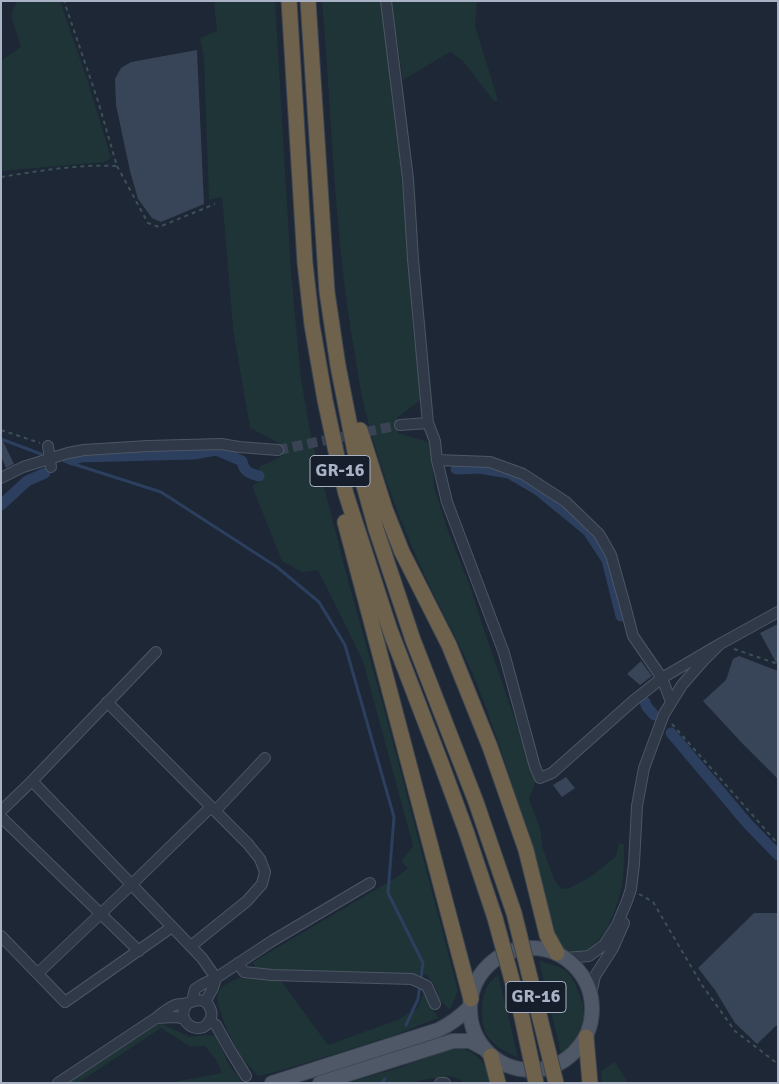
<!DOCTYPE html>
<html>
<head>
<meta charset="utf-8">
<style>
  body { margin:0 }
  #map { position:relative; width:779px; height:1084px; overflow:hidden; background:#1d2736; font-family:Signika,sans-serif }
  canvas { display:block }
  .frame { position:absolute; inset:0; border:2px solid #a9b3c5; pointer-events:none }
</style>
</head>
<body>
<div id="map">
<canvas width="779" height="1084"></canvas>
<div class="frame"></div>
</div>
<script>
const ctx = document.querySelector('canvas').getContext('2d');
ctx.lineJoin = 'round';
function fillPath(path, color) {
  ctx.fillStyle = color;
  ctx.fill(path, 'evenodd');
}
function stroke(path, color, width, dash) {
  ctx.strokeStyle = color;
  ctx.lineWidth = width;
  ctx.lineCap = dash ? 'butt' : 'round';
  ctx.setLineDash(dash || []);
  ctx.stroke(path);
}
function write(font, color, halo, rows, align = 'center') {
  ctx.font = font + ' Signika,sans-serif';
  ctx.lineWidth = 5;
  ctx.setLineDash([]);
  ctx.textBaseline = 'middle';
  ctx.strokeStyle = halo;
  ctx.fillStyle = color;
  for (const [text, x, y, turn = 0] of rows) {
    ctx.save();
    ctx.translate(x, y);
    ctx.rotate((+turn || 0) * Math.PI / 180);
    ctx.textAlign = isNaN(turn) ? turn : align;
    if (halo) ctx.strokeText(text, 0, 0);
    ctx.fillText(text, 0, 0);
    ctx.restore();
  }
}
fillPath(new Path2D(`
  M 17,1 L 60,1 L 88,82 L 111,158 L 104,162 L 1,171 L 1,59 L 2,60 L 21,47 L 11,15 Z
  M 214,1 L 275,1 L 291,272 L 301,379 L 311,436 L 349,584 L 386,716 L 458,991 L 450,1010 L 440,1000 L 433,982 L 426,975 L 256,969 L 253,962 L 397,877 L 408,868 L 401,862 L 413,846 L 363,661 L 318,570 L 302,572 L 282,561 L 252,486 L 262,480 L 259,467 L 281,457 L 278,450 L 277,442 L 250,428 L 233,329 L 222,197 L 209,200 L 204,58 L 200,38 L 217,31 Z
  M 322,1 L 380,1 L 393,89 L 406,226 L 413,330 L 422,399 L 397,418 L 398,433 L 431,443 L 434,487 L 447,528 L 471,589 L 483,627 L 536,781 L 529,799 L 540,828 L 542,846 L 555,881 L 562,889 L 567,889 L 592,876 L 616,856 L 619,843 L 624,844 C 624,860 624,876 621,890 C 616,911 600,958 572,952 C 566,951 561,946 556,942 C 533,855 510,768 477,684 C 464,652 447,622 432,591 C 406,536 383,479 368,421 C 361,397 358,373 354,349 C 334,234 332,117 322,1 Z
  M 391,1 L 477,1 L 475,25 L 498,101 L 494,101 L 463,61 L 450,52 L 403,80 Z
  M 539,961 C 549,964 560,965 568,973 C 575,980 586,1007 584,1017 C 581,1030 573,1046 561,1053 Z
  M 498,974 L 518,1057 C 508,1054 496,1047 489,1038 C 480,1026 480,1003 486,989 C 488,983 494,979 498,974 Z
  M 239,978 L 281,981 L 328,1045 L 397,1020 L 417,1009 L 424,992 L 438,1018 L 392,1036 L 280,1071 L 258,1076 C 253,1070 247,1065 242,1058 C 235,1047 214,1006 218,993 C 221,985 232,981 239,978 Z
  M 160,1023 L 190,1037 L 208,1035 L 216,1036 L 229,1065 L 243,1083 L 169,1083 L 222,1073 L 216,1060 L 205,1046 L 189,1046 L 161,1028 L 78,1083 L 68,1083 Z
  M 462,1048 C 482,1056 484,1064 491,1083 L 463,1083 L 461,1080 L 451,1076 L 421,1080 L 410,1083 L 347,1083 L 395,1069 L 445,1051 Z
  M 615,1062 L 628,1083 L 602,1083 L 601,1071 Z`), '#1f3437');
stroke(new Path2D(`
  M 1,439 L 41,454
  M 64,461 L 161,492 L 277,567 L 319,602 L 345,645 L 394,817 L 388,893 L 423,963 L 418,999 L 406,1025
  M 382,1083 L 385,1079`), '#2c3f5e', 3);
stroke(new Path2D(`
  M 72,460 L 80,457 L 194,454 L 216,450 L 242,461 C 244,472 249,473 259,476
  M 456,469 L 479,468 L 509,473 L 538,490 L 588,531 L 607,560 L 621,616
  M 1,505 L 27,481 L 45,473
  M 645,702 L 647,707 L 654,715
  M 671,733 L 747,823 L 778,855`), '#2c3f5e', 11);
fillPath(new Path2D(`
  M 197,50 L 204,204 L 161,222 L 152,218 L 138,199 L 130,171 L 116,105 L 115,79 L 121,68 L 131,62 Z
  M 1,437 L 14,464 L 6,468 L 1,456 Z
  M 778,624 L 778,666 L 760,633 Z
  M 739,656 L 778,671 L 778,779 L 741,742 L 703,701 L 726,680 L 733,659 Z
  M 641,661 L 652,676 L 640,685 L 627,674 Z
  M 566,777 L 575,788 L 562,797 L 553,785 Z
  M 754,913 L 778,913 L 778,1024 L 757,1044 L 735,1023 L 715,990 L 698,968 Z`), '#384558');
stroke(new Path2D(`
  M 278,450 L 400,425`), '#394353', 10, [10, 5]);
const minor = new Path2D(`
  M 386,1 L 408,179 L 413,259 L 428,423 L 435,441 L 437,460 L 490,462 L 523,474 L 566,502 L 599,534 L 611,555 L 626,609 L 633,636 L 662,678 L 671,702
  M 400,425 L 428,423
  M 48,446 L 51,467
  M 437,460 L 447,502 L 504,653 L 535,767 L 540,778 L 552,773 L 633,701 L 662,678 L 720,644
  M 1,478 L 23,467 L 68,453 L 84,450 L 148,446 L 221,444 L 239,447 L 278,450
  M 156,652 L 32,781 L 202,958 L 216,978
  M 107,702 L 248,844 L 260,859 L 265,872 L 262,884 L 247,901 L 191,946
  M 1,811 L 32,781
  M 215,811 L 265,758
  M 1,817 L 139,951
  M 1,936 L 65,1002 L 172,927
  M 566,958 L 589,956 L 604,945 L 617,925 L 627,901 L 631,889 L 634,864 L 637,806 L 644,768 L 664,714 L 682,685 L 704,660 L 720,644 L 778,612
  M 238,963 L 244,972 L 272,975 L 412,979 L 427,986 L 435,1004
  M 38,973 L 131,885 L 211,807
  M 591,994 L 595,976 L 613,948 L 624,923
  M 192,1001 L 195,989 L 203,984 L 216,978 L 272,941 L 370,883
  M 205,1002 L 213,988 L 216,978
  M 156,1018 L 176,1017 L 184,1019
  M 209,1021 L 216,1025 L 230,1050 L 246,1076
  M 58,1083 L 156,1018 C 162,1013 168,1008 175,1005 C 179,1004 183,1004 187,1003 C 196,1001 205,996 210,1008 C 212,1012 212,1016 210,1020 C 201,1039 172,1021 188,1003
  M 440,1083 L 445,1083`);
const major = new Path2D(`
  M470 1009a61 61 0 1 1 122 0a61 61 0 1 1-122 0Z
  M 272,1083 L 438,1030 C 451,1024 460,1017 470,1007
  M 320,1083 L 453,1041 L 470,1041 L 483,1048`);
const highway = new Path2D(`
  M 289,1 L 305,263 L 312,325 L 325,400 L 338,461 L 346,494 L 390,630 L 441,763 L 466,831 L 495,918
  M 308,1 L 327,292 L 338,366 L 356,457 L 376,529 L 413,640 L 476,802 L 514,913
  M 360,430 L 385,509 L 402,552 L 449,645 L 490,747 L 526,850 L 547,935 L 557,953
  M 345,522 L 471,999
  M 586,1037 L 590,1083
  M 491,1056 L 498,1083`);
stroke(minor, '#4d5665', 12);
stroke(major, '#394250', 16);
stroke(highway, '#3b4351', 17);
stroke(new Path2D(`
  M 117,166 L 148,223 L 159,227 L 215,204
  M 1,177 C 39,171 79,164 117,166 L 98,101 L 64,1
  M 1,430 L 40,443
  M 734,649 L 778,664
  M 672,724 L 778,844
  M 639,894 L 653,902 L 702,985 L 735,1031 L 778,1064`), '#3c5155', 2, [4, 4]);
stroke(minor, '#303947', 10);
stroke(major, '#4e5867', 14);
stroke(highway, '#6e624c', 15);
const highwayBridge = new Path2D(`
  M 514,913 L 556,1083
  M 495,918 L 521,1013 L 536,1083`);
stroke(highwayBridge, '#3b4351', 17, []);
stroke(highwayBridge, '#6e624c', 15);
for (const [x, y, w] of [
  [340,471,60],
  [536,997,60]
]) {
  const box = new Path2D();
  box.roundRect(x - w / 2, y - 15.5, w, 31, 4);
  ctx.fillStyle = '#161e2b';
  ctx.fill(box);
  stroke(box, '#a9b3c5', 1);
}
write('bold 18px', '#a9b3c5', null, [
  ["GR-16",340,471],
  ["GR-16",536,997]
]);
</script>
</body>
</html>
